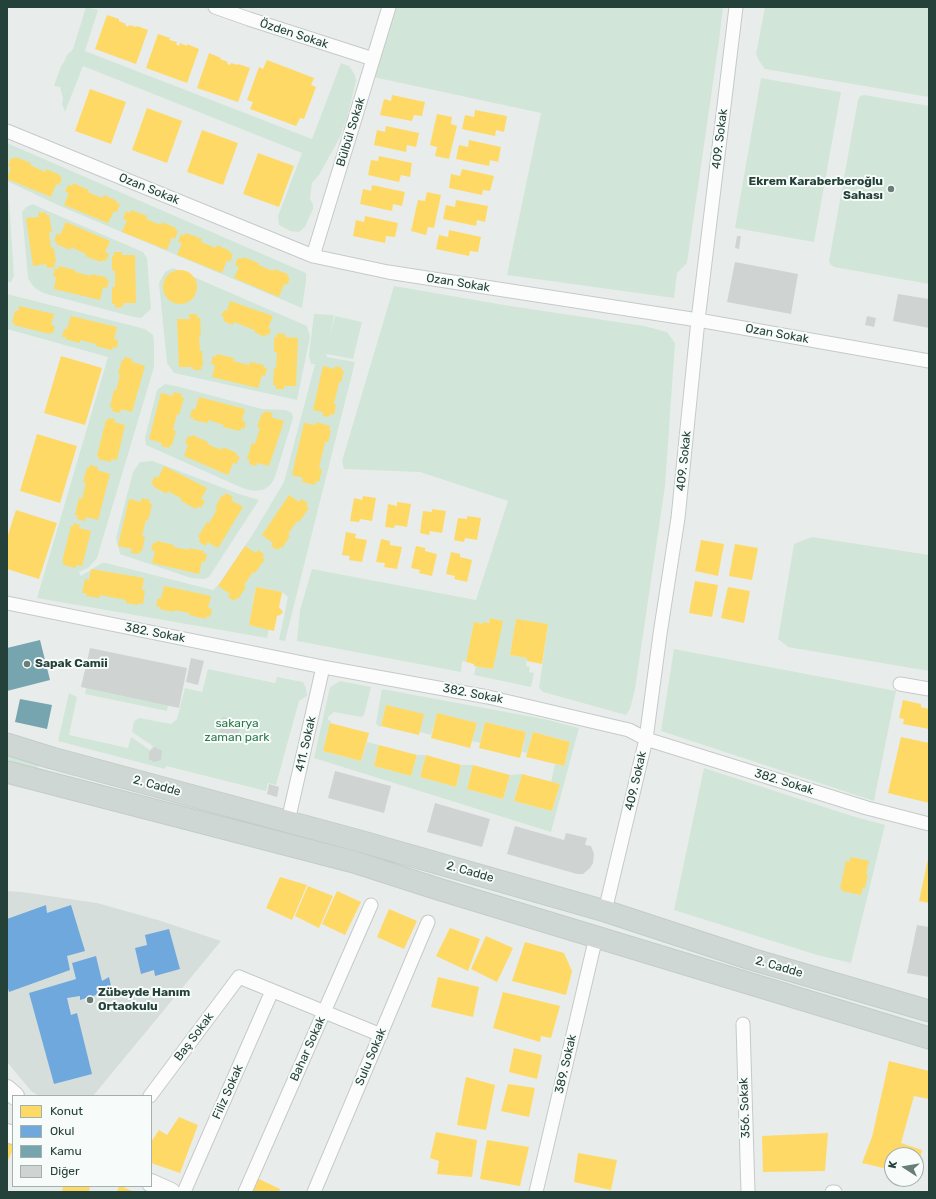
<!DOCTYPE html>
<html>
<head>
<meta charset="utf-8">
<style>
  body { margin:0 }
  #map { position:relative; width:936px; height:1199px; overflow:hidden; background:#e8edeb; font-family:Rubik,sans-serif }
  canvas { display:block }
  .frame { position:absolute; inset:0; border:8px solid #24423a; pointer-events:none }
  .legend { position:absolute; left:12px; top:1095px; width:140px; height:92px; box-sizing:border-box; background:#f7fbf9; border:1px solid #a3b1ad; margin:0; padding:5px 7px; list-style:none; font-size:12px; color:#24423a }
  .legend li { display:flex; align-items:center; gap:8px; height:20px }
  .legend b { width:20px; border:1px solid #a3b1ad }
  .north { position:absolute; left:884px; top:1147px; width:40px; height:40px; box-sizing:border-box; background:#f7fbf9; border:1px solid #a3b1ad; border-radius:50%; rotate:282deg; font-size:11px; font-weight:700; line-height:16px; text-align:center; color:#24423a }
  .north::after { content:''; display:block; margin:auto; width:14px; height:18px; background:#697e78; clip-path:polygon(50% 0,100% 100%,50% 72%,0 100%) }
</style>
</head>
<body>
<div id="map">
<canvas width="936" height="1199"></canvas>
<div class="frame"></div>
<ul class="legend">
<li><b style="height:11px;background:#ffd966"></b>Konut</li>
<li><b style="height:11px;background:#6fa8dc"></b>Okul</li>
<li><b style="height:11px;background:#76a5af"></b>Kamu</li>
<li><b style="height:11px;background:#cfd4d2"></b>Diğer</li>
</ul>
<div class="north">K</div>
</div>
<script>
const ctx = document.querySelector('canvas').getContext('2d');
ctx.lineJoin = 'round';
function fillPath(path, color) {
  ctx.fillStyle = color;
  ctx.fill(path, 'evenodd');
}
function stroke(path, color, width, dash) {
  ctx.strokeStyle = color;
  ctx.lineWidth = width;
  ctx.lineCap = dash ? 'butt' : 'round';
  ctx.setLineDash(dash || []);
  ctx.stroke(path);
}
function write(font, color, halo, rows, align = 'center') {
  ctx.font = font + ' Rubik,sans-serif';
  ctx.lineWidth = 4;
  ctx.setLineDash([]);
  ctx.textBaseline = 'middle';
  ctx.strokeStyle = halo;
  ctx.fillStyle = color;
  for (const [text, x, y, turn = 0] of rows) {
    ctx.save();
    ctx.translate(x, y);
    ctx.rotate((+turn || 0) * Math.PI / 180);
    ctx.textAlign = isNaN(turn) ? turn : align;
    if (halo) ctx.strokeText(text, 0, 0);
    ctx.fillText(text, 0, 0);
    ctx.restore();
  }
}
fillPath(new Path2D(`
  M 7,891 L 22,892 L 97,903 L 158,920 L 221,941 L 93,1096 L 39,1096 L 31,1091 L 8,1063 L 7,1059 Z`), '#d6dedb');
fillPath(new Path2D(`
  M 86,7 L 98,10 L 85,51 L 312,139 L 341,63 L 349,66 L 355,75 L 356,81 L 347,118 L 340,137 L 319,175 L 312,183 L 310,199 L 313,204 L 313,209 L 305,227 L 299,232 L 290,231 L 279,225 L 278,216 L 302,153 L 83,66 L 65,112 L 62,104 L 63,98 L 60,87 L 54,86 L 61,66 L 64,62 L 67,55 L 73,49 Z
  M 396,7 L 723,7 L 719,41 L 687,263 L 677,273 L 674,298 L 507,275 L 541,113 L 373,77 Z
  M 765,7 L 929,7 L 929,97 L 765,69 L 759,61 L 756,54 Z
  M 761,78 L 841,92 L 814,242 L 735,228 Z
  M 864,95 L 929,106 L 929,284 L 834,267 L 830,264 L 829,261 L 858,100 L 860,96 Z
  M 7,143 L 306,273 L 306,281 L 302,308 L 60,206 L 7,181 Z
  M 7,195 L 9,201 L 14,276 L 11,282 L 7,282 Z
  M 33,204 L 41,208 L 143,252 L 147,258 L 151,309 L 141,318 L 134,317 L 50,295 C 39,292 33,288 28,278 L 22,212 L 26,207 Z
  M 173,268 L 307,326 L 310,337 L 297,400 L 174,373 L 167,363 L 159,283 L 165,272 Z
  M 394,286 L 510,306 L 644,326 L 667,332 L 675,343 L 665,486 L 635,689 L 630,709 L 626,715 L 543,692 L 539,688 L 548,624 L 516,620 L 510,655 L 527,658 L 526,666 L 530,667 L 529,672 L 534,673 L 531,687 L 474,675 L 476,666 L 493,669 L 502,621 L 490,618 L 489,623 L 483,622 L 483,624 L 474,623 L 466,662 L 462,661 L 461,672 L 297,641 L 300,610 L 312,569 L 476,600 L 508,501 L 420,472 L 344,469 L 342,461 Z
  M 7,294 L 145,329 L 153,335 L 154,341 L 154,367 L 97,558 L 88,568 L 79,572 L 81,576 L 102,563 L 106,563 L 213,590 L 219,584 L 253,534 L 284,482 L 315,364 L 311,364 L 309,356 L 314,314 L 334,315 L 330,335 L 335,316 L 362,322 L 353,359 L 326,354 L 327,357 L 355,362 L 285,641 L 279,640 L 288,597 L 282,592 L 256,587 L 249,625 L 269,629 L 267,638 L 37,598 L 108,357 L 7,329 Z
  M 165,384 L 176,386 L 262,409 L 286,410 L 292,413 L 293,418 L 275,477 C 268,493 255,493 240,487 L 146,445 L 145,438 L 157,390 Z
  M 153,461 L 239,494 L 259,500 L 209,577 L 204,579 L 191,578 L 120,554 L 116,538 L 133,472 L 140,462 Z
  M 812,537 L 929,555 L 929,671 L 788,647 L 778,639 L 794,544 Z
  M 674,649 L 896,691 L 874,801 L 661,731 Z
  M 208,669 L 275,683 L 277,677 L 303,682 L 306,688 L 307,696 L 299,701 L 276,785 L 268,783 L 266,791 L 166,766 L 165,769 L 58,741 L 69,693 L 77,697 L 69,735 L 128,748 L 131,737 L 150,750 L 153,746 L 132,732 L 134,721 L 139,718 L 171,724 L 177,719 L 185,688 L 202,692 Z
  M 340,681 L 371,687 L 364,715 L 361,717 L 334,712 L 328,717 L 328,720 L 331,721 L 323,751 L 361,761 L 367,742 L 379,745 L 374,766 L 411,776 L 417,755 L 426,755 L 420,777 L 456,787 L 461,765 L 473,765 L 467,789 L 503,799 L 510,775 L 522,774 L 514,801 L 552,811 L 560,784 L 551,782 L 555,764 L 564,766 L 570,742 L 533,732 L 527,753 L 522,752 L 526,732 L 485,722 L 480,743 L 472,741 L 477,723 L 437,714 L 431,735 L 420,732 L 386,706 L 381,726 L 379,727 L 376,723 L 382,689 L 544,719 L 579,728 L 551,832 L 314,758 L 330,687 Z
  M 86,688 L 168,705 L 167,711 L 85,694 Z
  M 7,755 L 39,764 L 38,769 L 7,762 Z
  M 704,768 L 852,816 L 885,825 L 851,963 L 817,955 L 674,910 Z`), '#d1e6d8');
fillPath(new Path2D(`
  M 107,15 L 119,19 L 119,21 L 126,24 L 125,25 L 128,27 L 129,25 L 136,27 L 137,26 L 148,30 L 136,64 L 95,49 Z
  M 158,34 L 170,38 L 169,40 L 177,42 L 176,44 L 179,46 L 180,43 L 187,46 L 187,44 L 199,49 L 187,83 L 146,68 Z
  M 209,53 L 221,58 L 220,59 L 228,62 L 227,64 L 230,65 L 231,63 L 238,65 L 238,64 L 250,68 L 238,102 L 197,88 Z
  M 267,60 L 314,78 L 311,85 L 316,87 L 304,119 L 300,118 L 296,126 L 250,109 L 253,102 L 247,100 L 259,67 L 263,69 Z
  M 90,89 L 126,102 L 111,144 L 75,131 Z
  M 392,95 L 425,102 L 422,116 L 414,115 L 412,121 L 380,115 L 384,99 L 391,101 Z
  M 147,108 L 182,121 L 167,163 L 132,150 Z
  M 475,110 L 507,116 L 504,132 L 496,130 L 495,136 L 462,129 L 465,115 L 474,117 Z
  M 437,114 L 452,117 L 451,124 L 457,126 L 449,159 L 435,156 L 437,147 L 430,145 Z
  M 386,126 L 419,133 L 416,147 L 407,145 L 406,152 L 374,145 L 377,130 L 385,132 Z
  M 202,130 L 238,143 L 223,185 L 187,172 Z
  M 469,140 L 501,147 L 498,162 L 490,160 L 489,166 L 456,159 L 459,145 L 468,147 Z
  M 258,153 L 294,166 L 279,207 L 243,194 Z
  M 379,156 L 412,163 L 410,177 L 401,175 L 399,182 L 368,175 L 371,160 L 378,161 Z
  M 15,157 L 31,163 L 30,165 L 45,172 L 46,169 L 60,175 L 59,176 L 62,178 L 59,185 L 56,184 L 51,197 L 7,179 L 11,167 L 8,166 L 11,158 L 14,159 Z
  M 462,169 L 494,176 L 490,191 L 483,190 L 482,195 L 449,188 L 451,174 L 460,176 Z
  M 73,183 L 89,190 L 88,192 L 102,198 L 104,195 L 117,201 L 117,203 L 120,204 L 117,212 L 114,211 L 108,223 L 64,205 L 69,193 L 65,192 L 68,185 L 72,186 Z
  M 372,185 L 405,192 L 402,206 L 393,204 L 392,211 L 360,204 L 363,189 L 371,191 Z
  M 427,192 L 441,195 L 434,228 L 428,227 L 426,235 L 411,231 L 418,200 L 425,201 Z
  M 456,200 L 488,206 L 485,222 L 477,220 L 476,226 L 443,219 L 446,205 L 455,207 Z
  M 131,210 L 147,216 L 146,219 L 161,225 L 162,222 L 176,228 L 175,230 L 178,231 L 175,239 L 172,237 L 167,250 L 122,232 L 127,220 L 123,219 L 126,211 L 130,213 Z
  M 46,212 L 46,215 L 49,215 L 52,232 L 49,232 L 51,248 L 54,248 L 56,263 L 54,263 L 55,267 L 47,268 L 46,264 L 33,266 L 26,218 L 39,217 L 38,213 Z
  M 365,216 L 398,223 L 395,237 L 386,236 L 385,243 L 353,236 L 356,220 L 364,222 Z
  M 66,222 L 110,241 L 105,252 L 109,254 L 106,261 L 102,260 L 101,262 L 85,256 L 86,254 L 71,247 L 70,250 L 56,244 L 57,242 L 54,241 L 57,233 L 60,235 Z
  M 449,230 L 481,237 L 478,252 L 470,251 L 469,256 L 436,249 L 439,235 L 448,237 Z
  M 186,233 L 202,239 L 201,242 L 216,248 L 217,245 L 230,251 L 230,253 L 233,254 L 230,262 L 227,260 L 222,273 L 177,255 L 182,243 L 178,242 L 181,234 L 184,236 Z
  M 114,252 L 122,252 L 122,255 L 135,255 L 136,303 L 123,303 L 123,307 L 115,308 L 115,304 L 112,304 L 112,287 L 115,287 L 115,271 L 112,270 L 112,256 L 114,256 Z
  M 243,257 L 259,263 L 258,265 L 273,271 L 274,269 L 288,274 L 287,276 L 290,278 L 287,285 L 284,284 L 279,297 L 234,278 L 239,267 L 235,265 L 238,258 L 242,259 Z
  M 59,266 L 75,270 L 75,272 L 91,276 L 91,274 L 106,277 L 105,279 L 109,280 L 107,288 L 103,287 L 100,300 L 54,289 L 56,277 L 53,276 L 55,268 L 58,269 Z
  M163 287a17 17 0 1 1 34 0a17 17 0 1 1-34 0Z
  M 230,301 L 273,316 L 268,328 L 271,329 L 269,335 L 266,334 L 265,337 L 254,332 L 255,330 L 234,322 L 233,325 L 223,321 L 224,317 L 221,316 L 224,310 L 227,311 Z
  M 19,306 L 54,314 L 51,325 L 55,326 L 53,333 L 51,332 L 50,334 L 14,325 L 15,323 L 12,323 L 15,311 L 18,311 Z
  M 189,314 L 197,314 L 197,318 L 200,317 L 201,335 L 199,335 L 200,351 L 202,351 L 203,366 L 201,366 L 201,370 L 193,370 L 193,367 L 179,367 L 177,319 L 190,319 Z
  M 71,316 L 117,327 L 114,339 L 118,340 L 117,348 L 113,347 L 112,350 L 96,346 L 96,344 L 80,340 L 80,343 L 65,339 L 66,337 L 62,337 L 64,329 L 67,329 Z
  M 277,333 L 285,334 L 285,337 L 298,338 L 296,386 L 284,386 L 284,389 L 276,389 L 276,386 L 273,385 L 274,368 L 276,368 L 277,352 L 274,352 L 274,337 L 277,337 Z
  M 217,354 L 234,358 L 233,361 L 249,365 L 250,362 L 264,365 L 263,367 L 267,368 L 265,376 L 262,375 L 258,388 L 212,377 L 215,365 L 211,364 L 213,356 L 216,357 Z
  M 61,356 L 102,368 L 85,425 L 44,413 Z
  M 124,357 L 132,359 L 132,362 L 145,366 L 132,412 L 121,409 L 120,413 L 112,411 L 113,408 L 110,407 L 114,390 L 116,391 L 120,375 L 118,374 L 122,360 L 124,360 Z
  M 323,366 L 335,369 L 335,366 L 342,368 L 341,370 L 344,371 L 341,382 L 339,382 L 334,404 L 336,405 L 334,415 L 330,414 L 329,417 L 323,416 L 323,412 L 313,410 Z
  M 174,392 L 182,394 L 181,397 L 184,398 L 179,415 L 177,414 L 173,430 L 176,431 L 172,445 L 170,445 L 169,448 L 161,446 L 162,443 L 149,439 L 161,393 L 173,396 Z
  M 199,397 L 245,409 L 242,421 L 246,422 L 244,429 L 241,428 L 240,431 L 223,427 L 224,425 L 208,420 L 208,423 L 193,420 L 194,418 L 190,417 L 192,409 L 195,410 Z
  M 265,411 L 273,413 L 271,417 L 284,421 L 269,466 L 257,463 L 256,466 L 249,464 L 250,460 L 247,459 L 252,443 L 255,444 L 260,428 L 257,427 L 262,413 L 264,414 Z
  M 109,418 L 115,419 L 114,422 L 125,425 L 117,460 L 111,459 L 111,462 L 98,459 L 99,457 L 97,456 L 106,420 L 108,420 Z
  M 316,422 L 330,426 L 329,430 L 331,430 L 328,442 L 325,442 L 319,468 L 322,469 L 319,482 L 316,481 L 315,485 L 302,482 L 303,478 L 292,475 L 304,423 L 316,425 Z
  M 37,434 L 77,446 L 60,503 L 20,491 Z
  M 192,435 L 208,442 L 207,444 L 222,450 L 223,447 L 237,453 L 236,455 L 240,457 L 236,464 L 233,463 L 228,475 L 184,456 L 188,445 L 185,443 L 188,436 L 191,437 Z
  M 90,465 L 98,467 L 97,470 L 110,474 L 98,520 L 86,517 L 85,521 L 77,519 L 78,516 L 75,515 L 79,498 L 82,499 L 86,483 L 83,482 L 87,468 L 89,468 Z
  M 164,466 L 207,488 L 201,499 L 205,501 L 201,508 L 198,506 L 196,509 L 181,501 L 182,499 L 168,491 L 167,494 L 154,487 L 154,485 L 151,484 L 155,476 L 158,478 Z
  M 226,493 L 233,497 L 231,500 L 243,507 L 218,548 L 207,542 L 206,546 L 199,542 L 200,538 L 198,537 L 207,522 L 209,523 L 217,510 L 215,508 L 222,495 L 224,496 Z
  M 289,495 L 299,502 L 301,499 L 308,503 L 306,506 L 309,508 L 299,522 L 297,521 L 288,534 L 290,536 L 282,548 L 280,547 L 278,550 L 271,546 L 273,543 L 262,535 Z
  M 363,496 L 376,498 L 372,521 L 360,519 L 359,522 L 350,521 L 354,498 L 362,500 Z
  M 142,498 L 150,500 L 149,503 L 152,504 L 148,521 L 146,520 L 142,536 L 145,537 L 142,551 L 140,551 L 139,554 L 131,553 L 132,549 L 118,546 L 129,499 L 141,502 Z
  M 397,502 L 411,504 L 407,527 L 395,525 L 394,528 L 385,527 L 388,504 L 397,506 Z
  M 432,509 L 446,511 L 442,533 L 430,531 L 429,535 L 420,533 L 423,511 L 432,512 Z
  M 16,510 L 57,523 L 39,579 L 7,569 L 7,538 Z
  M 467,516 L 481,518 L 477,540 L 465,538 L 464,542 L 454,540 L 458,518 L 467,519 Z
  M 74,523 L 80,525 L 79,528 L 91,531 L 82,566 L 76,565 L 76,568 L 63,565 L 64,562 L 62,562 L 71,526 L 73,526 Z
  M 346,532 L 356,534 L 355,538 L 367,540 L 362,562 L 349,560 L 350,556 L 342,555 Z
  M 381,539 L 390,541 L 390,545 L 402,547 L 397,569 L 384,567 L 385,563 L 376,562 Z
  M 701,540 L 724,544 L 718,576 L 695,571 Z
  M 157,541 L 174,545 L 173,547 L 189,550 L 189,548 L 204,551 L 203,553 L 207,554 L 205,562 L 202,561 L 199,574 L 152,563 L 155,551 L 151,550 L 153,543 L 156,543 Z
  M 735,544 L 758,548 L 752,580 L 729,576 Z
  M 245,546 L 256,553 L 258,550 L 264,554 L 262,557 L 265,559 L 255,573 L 253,572 L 244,585 L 246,587 L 238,599 L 236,598 L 234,601 L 228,597 L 230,594 L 218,586 Z
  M 416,546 L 425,548 L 425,551 L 437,554 L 432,576 L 419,573 L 420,570 L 411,568 Z
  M 451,552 L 460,554 L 460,557 L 472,560 L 467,582 L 454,579 L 455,576 L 446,574 Z
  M 91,569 L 144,578 L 142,590 L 145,590 L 143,604 L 139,603 L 138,605 L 126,603 L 126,600 L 100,595 L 99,598 L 86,596 L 86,593 L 82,593 L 85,579 L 89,580 Z
  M 695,581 L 718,585 L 712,617 L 689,613 Z
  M 164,586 L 211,596 L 208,608 L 212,609 L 210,617 L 207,616 L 206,619 L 189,615 L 190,613 L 174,610 L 174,612 L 159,609 L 160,607 L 156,606 L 158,598 L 161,599 Z
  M 256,587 L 282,592 L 279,607 L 283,612 L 280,615 L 277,616 L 274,631 L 249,625 Z
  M 728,587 L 750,591 L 744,623 L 721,618 Z
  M 490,618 L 503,621 L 493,669 L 474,666 L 474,664 L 466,662 L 474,622 L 483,624 L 483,622 L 489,623 Z
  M 516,619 L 548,624 L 542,664 L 527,661 L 527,658 L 510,655 Z
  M 903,700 L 921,704 L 921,707 L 929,709 L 929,729 L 903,724 L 904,719 L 899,718 Z
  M 386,705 L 424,714 L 419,735 L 381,726 Z
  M 437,713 L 477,723 L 470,748 L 431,738 Z
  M 485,722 L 526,732 L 520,758 L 479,748 Z
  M 330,723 L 369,733 L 361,761 L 323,751 Z
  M 533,732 L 570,742 L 564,766 L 526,757 Z
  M 901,737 L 929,743 L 929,803 L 888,793 Z
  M 379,745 L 417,755 L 411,776 L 374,766 Z
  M 426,755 L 461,765 L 456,787 L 420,777 Z
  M 473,765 L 510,775 L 503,799 L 467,789 Z
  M 522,774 L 560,784 L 552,811 L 514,801 Z
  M 851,857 L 869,861 L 866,874 L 868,874 L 865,888 L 863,887 L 861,895 L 842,891 L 842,889 L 840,889 L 846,861 L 849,862 Z
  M 928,859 L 929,859 L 929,903 L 919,901 Z
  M 280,877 L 307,885 L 292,920 L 266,908 Z
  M 308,886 L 333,896 L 319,928 L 295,916 Z
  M 337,891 L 361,902 L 345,935 L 322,924 Z
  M 389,909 L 417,921 L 404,949 L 377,937 Z
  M 450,928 L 480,939 L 468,971 L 436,956 Z
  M 486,936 L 513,948 L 497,982 L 471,969 Z
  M 525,942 L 564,953 L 572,971 L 566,995 L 512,981 Z
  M 438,977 L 479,987 L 473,1017 L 431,1007 Z
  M 503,992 L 560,1006 L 551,1038 L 541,1036 L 540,1042 L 493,1028 Z
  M 514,1048 L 542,1055 L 537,1079 L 509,1072 Z
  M 889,1061 L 929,1071 L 929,1099 L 914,1096 L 901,1143 L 922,1150 L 917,1171 L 916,1155 L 892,1155 L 892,1170 L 862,1163 L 872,1137 Z
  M 466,1077 L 495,1085 L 486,1130 L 457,1125 Z
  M 508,1084 L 535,1088 L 529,1117 L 501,1111 Z
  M 179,1117 L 198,1125 L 180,1173 L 151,1163 L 151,1142 L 159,1130 L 167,1135 Z
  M 436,1132 L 477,1140 L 472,1177 L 437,1174 L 439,1161 L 430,1158 Z
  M 828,1133 L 825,1171 L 763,1172 L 762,1136 Z
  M 487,1140 L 529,1147 L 520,1186 L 480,1179 Z
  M 7,1141 L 13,1143 L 13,1149 L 7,1163 Z
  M 578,1153 L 617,1160 L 611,1190 L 574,1182 Z
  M 257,1178 L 280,1189 L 279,1192 L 251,1192 Z
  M 63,1186 L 90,1186 L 89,1192 L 62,1192 Z
  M 119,1186 L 121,1186 L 134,1192 L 117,1192 Z`), '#ffd966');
fillPath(new Path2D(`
  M 46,905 L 47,913 L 71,905 L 85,951 L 67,956 L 70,970 L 9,992 L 7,985 L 7,919 Z
  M 169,929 L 180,969 L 155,976 L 154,970 L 141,974 L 135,948 L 147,945 L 145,935 Z
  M 96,956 L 102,981 L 109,977 L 112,990 L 80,1000 L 80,996 L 67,998 L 71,1015 L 77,1013 L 92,1074 L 54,1084 L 29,993 L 76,979 L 72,963 Z`), '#6fa8dc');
fillPath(new Path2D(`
  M 40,640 L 50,680 L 7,691 L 7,648 Z
  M 20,699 L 52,705 L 47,729 L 15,722 Z`), '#76a5af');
fillPath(new Path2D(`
  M 737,236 L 741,236 L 739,249 L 735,248 Z
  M 735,262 L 798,274 L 791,314 L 727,302 Z
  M 898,294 L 929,299 L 929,328 L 893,321 Z
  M 867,316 L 876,318 L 874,327 L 865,325 Z
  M 90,648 L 187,668 L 179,708 L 81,687 Z
  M 191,658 L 204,661 L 198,685 L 186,682 Z
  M 222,717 L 241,720 L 238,738 L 219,735 Z
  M 155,747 L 162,751 L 161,760 L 154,762 L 149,759 L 149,752 Z
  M 335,771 L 391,786 L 384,813 L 328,798 Z
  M 269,784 L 279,787 L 277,797 L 267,794 Z
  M 435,803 L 490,819 L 482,847 L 427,832 Z
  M 515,826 L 564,840 L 566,833 L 587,838 L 585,845 L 591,846 L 594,854 L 593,863 L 590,868 L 583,874 L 577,874 L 507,854 Z
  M 917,925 L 929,927 L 929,977 L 907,973 Z`), '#cfd4d2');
const street = new Path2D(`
  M 215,7 L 249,19 L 373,59
  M 7,131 L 313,256 L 388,272 L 698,320 L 929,361
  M 313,256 L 389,7
  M 7,603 L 323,667 L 488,697 L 629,730 L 646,739 L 867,808 L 929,824
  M 900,684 L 929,689
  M 288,821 L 323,667
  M 605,911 L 646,739 L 660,634 L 678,518 L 698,320 L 736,7
  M 743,1024 L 748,1192
  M 150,1096 L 239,977 L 381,1035
  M 184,1192 L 272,991
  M 245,1192 L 371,905
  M 314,1192 L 428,922
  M 536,1192 L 596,937
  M 832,1192 L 835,1192`);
const secondary = new Path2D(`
  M 7,1089 L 15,1096
  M 7,1133 L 13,1135
  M 151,1183 L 171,1192`);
const primary = new Path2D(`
  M 7,744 L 52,758 L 356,840 L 605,911 L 751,959 L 929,1011
  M 7,772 L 354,862 L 438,889 L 929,1038`);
stroke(street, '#c5cac8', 15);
stroke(secondary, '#c3cbc8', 20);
stroke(primary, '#c3ccc9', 23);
stroke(street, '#fcfcfc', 13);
stroke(secondary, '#fcfcfc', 18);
stroke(primary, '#cfd7d5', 21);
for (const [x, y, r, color] of [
  [891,189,4,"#697e78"],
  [27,664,4,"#697e78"],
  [90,1000,4,"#697e78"]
]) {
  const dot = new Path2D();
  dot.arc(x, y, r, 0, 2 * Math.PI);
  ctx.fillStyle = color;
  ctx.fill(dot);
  stroke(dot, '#f7fbf9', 1.5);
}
write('12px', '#24423a', '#f7fbf9', [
  ["Özden Sokak",294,34,18],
  ["Bülbül Sokak",351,132,-73],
  ["409. Sokak",720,139,-83],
  ["Ozan Sokak",149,189,22],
  ["Ozan Sokak",458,283,9],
  ["Ozan Sokak",777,334,10],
  ["409. Sokak",684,461,-84],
  ["382. Sokak",155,633,11],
  ["382. Sokak",473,694,11],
  ["411. Sokak",306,744,-77],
  ["409. Sokak",636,781,-77],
  ["382. Sokak",784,782,17],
  ["2. Cadde",157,786,15],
  ["2. Cadde",470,872,16],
  ["2. Cadde",779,967,16],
  ["Baş Sokak",194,1037,-53],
  ["Bahar Sokak",308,1049,-66],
  ["Sulu Sokak",371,1057,-67],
  ["389. Sokak",566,1064,-77],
  ["Filiz Sokak",228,1092,-66],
  ["356. Sokak",745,1108,-92]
]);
write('bold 12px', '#24423a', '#f7fbf9', [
  ["Ekrem Karaberberoğlu",883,182,"right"],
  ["Sahası",883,196,"right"],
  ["Sapak Camii",35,664],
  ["Zübeyde Hanım",98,993],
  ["Ortaokulu",98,1007]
], 'left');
write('12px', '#2d7a4b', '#f7fbf9', [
  ["sakarya",237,724],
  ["zaman park",237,738]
]);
</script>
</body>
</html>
